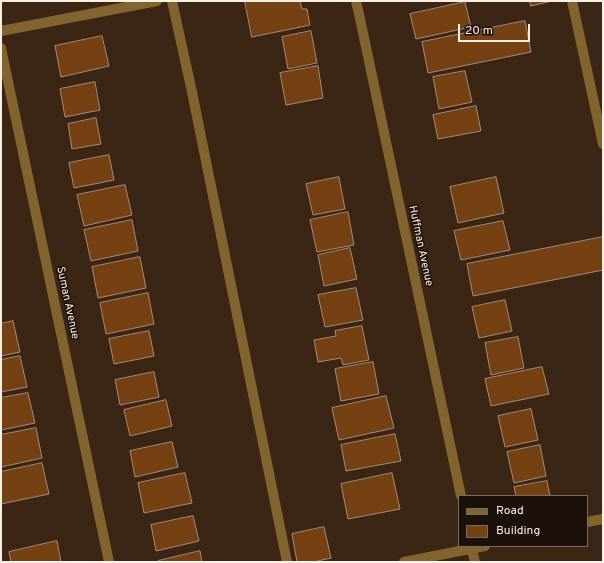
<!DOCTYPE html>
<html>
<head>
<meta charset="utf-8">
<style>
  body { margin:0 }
  #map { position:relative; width:604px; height:563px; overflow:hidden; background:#3b2515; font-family:Overpass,sans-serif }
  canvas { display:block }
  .frame { position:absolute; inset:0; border:2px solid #feefe4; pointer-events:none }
  .legend { position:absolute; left:458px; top:495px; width:130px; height:52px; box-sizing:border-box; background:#1b110a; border:1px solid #766a61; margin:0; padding:5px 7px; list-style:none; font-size:12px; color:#feefe4 }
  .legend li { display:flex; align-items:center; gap:8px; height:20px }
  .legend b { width:20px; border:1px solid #766a61 }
  .scale { position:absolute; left:458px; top:24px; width:72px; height:18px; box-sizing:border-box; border:2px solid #feefe4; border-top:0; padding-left:5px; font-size:12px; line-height:14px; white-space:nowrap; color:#feefe4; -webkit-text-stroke:3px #1b110a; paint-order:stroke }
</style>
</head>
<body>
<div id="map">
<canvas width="604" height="563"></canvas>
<div class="frame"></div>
<ul class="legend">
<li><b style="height:5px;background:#82642f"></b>Road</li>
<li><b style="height:11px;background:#764112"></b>Building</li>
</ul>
<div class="scale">20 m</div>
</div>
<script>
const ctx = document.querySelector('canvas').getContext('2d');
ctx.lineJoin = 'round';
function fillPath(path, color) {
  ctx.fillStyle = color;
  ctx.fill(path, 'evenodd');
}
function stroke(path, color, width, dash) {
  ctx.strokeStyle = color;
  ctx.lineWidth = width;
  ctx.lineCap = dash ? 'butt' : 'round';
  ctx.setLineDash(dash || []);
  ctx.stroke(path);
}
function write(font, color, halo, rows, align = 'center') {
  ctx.font = font + ' Overpass,sans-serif';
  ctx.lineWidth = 3;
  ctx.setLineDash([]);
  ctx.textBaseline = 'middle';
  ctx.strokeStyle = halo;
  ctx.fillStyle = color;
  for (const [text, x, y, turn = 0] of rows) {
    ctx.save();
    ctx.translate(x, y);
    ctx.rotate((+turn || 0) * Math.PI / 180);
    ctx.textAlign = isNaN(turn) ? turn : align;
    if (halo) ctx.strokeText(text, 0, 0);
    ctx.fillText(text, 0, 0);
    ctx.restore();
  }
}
const building = new Path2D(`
  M 245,1 L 300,1 L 302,9 L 307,9 L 310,25 L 252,37 Z
  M 530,1 L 552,1 L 531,6 Z
  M 465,2 L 471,27 L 416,39 L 410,14 Z
  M 525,21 L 531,52 L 428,73 L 422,42 Z
  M 311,31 L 317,63 L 288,69 L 282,37 Z
  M 102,36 L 109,66 L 61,77 L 55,46 Z
  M 318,66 L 323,98 L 286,105 L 280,73 Z
  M 465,71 L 472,102 L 439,109 L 433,77 Z
  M 95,82 L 100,110 L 65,117 L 60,89 Z
  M 476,106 L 481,131 L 438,139 L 433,115 Z
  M 96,118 L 101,144 L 72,149 L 68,124 Z
  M 109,155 L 114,180 L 74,188 L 69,163 Z
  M 339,177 L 345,209 L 313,215 L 306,184 Z
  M 496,177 L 504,213 L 458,223 L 450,187 Z
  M 125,185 L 132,215 L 84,226 L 77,195 Z
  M 348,212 L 354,245 L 317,252 L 310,220 Z
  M 132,220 L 138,251 L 91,261 L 84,230 Z
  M 503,221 L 510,250 L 461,260 L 454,231 Z
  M 603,237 L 603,270 L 473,296 L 467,264 Z
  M 350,248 L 357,279 L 324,286 L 318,255 Z
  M 140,257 L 146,288 L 98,298 L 92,267 Z
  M 356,288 L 363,320 L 325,327 L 318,295 Z
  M 148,293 L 154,324 L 106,334 L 100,303 Z
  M 505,300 L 512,331 L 479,338 L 472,307 Z
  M 13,321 L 20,352 L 1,356 L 1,324 Z
  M 362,326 L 369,360 L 343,365 L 341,358 L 318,362 L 314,340 L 336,336 L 335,331 Z
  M 149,331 L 154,356 L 114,364 L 109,339 Z
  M 518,337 L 524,368 L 491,375 L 485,343 Z
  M 20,356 L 27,387 L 1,392 L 1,360 Z
  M 373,362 L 379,394 L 341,401 L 335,369 Z
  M 542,367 L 549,394 L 491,406 L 485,379 Z
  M 154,372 L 159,397 L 120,405 L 115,380 Z
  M 28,393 L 35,423 L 1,430 L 1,398 Z
  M 386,396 L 394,428 L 339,440 L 332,408 Z
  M 166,400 L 172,426 L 130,436 L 124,410 Z
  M 531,409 L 538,440 L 505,447 L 498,416 Z
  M 36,428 L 42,458 L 1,467 L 1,435 Z
  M 395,434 L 401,461 L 346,471 L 341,445 Z
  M 172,442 L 178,467 L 135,477 L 130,451 Z
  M 540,445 L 546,476 L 514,483 L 507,452 Z
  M 42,463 L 49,494 L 1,504 L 1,472 Z
  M 185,473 L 192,503 L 144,513 L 138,483 Z
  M 392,473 L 400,509 L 348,519 L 341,484 Z
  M 547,481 L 550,496 L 516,496 L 514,487 Z
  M 193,516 L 199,541 L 156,551 L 151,525 Z
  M 324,527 L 331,558 L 313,562 L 297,562 L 292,534 Z
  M 57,541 L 61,562 L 11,562 L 9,552 Z
  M 200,551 L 202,562 L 158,562 L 158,561 Z`);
fillPath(building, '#764112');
stroke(building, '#a68b78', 1);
stroke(new Path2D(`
  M 172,1 L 192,92 L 287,562
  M 356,1 L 359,14 L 461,496
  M 572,1 L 603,144
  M 1,31 L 157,1
  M 1,48 L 109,562
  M 587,522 L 603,519
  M 471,546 L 475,562
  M 404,562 L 485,546`), '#82642f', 10);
write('11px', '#feefe4', '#1b110a', [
  ["Huffman Avenue",420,246,78],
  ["Suman Avenue",67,303,78]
]);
</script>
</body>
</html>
